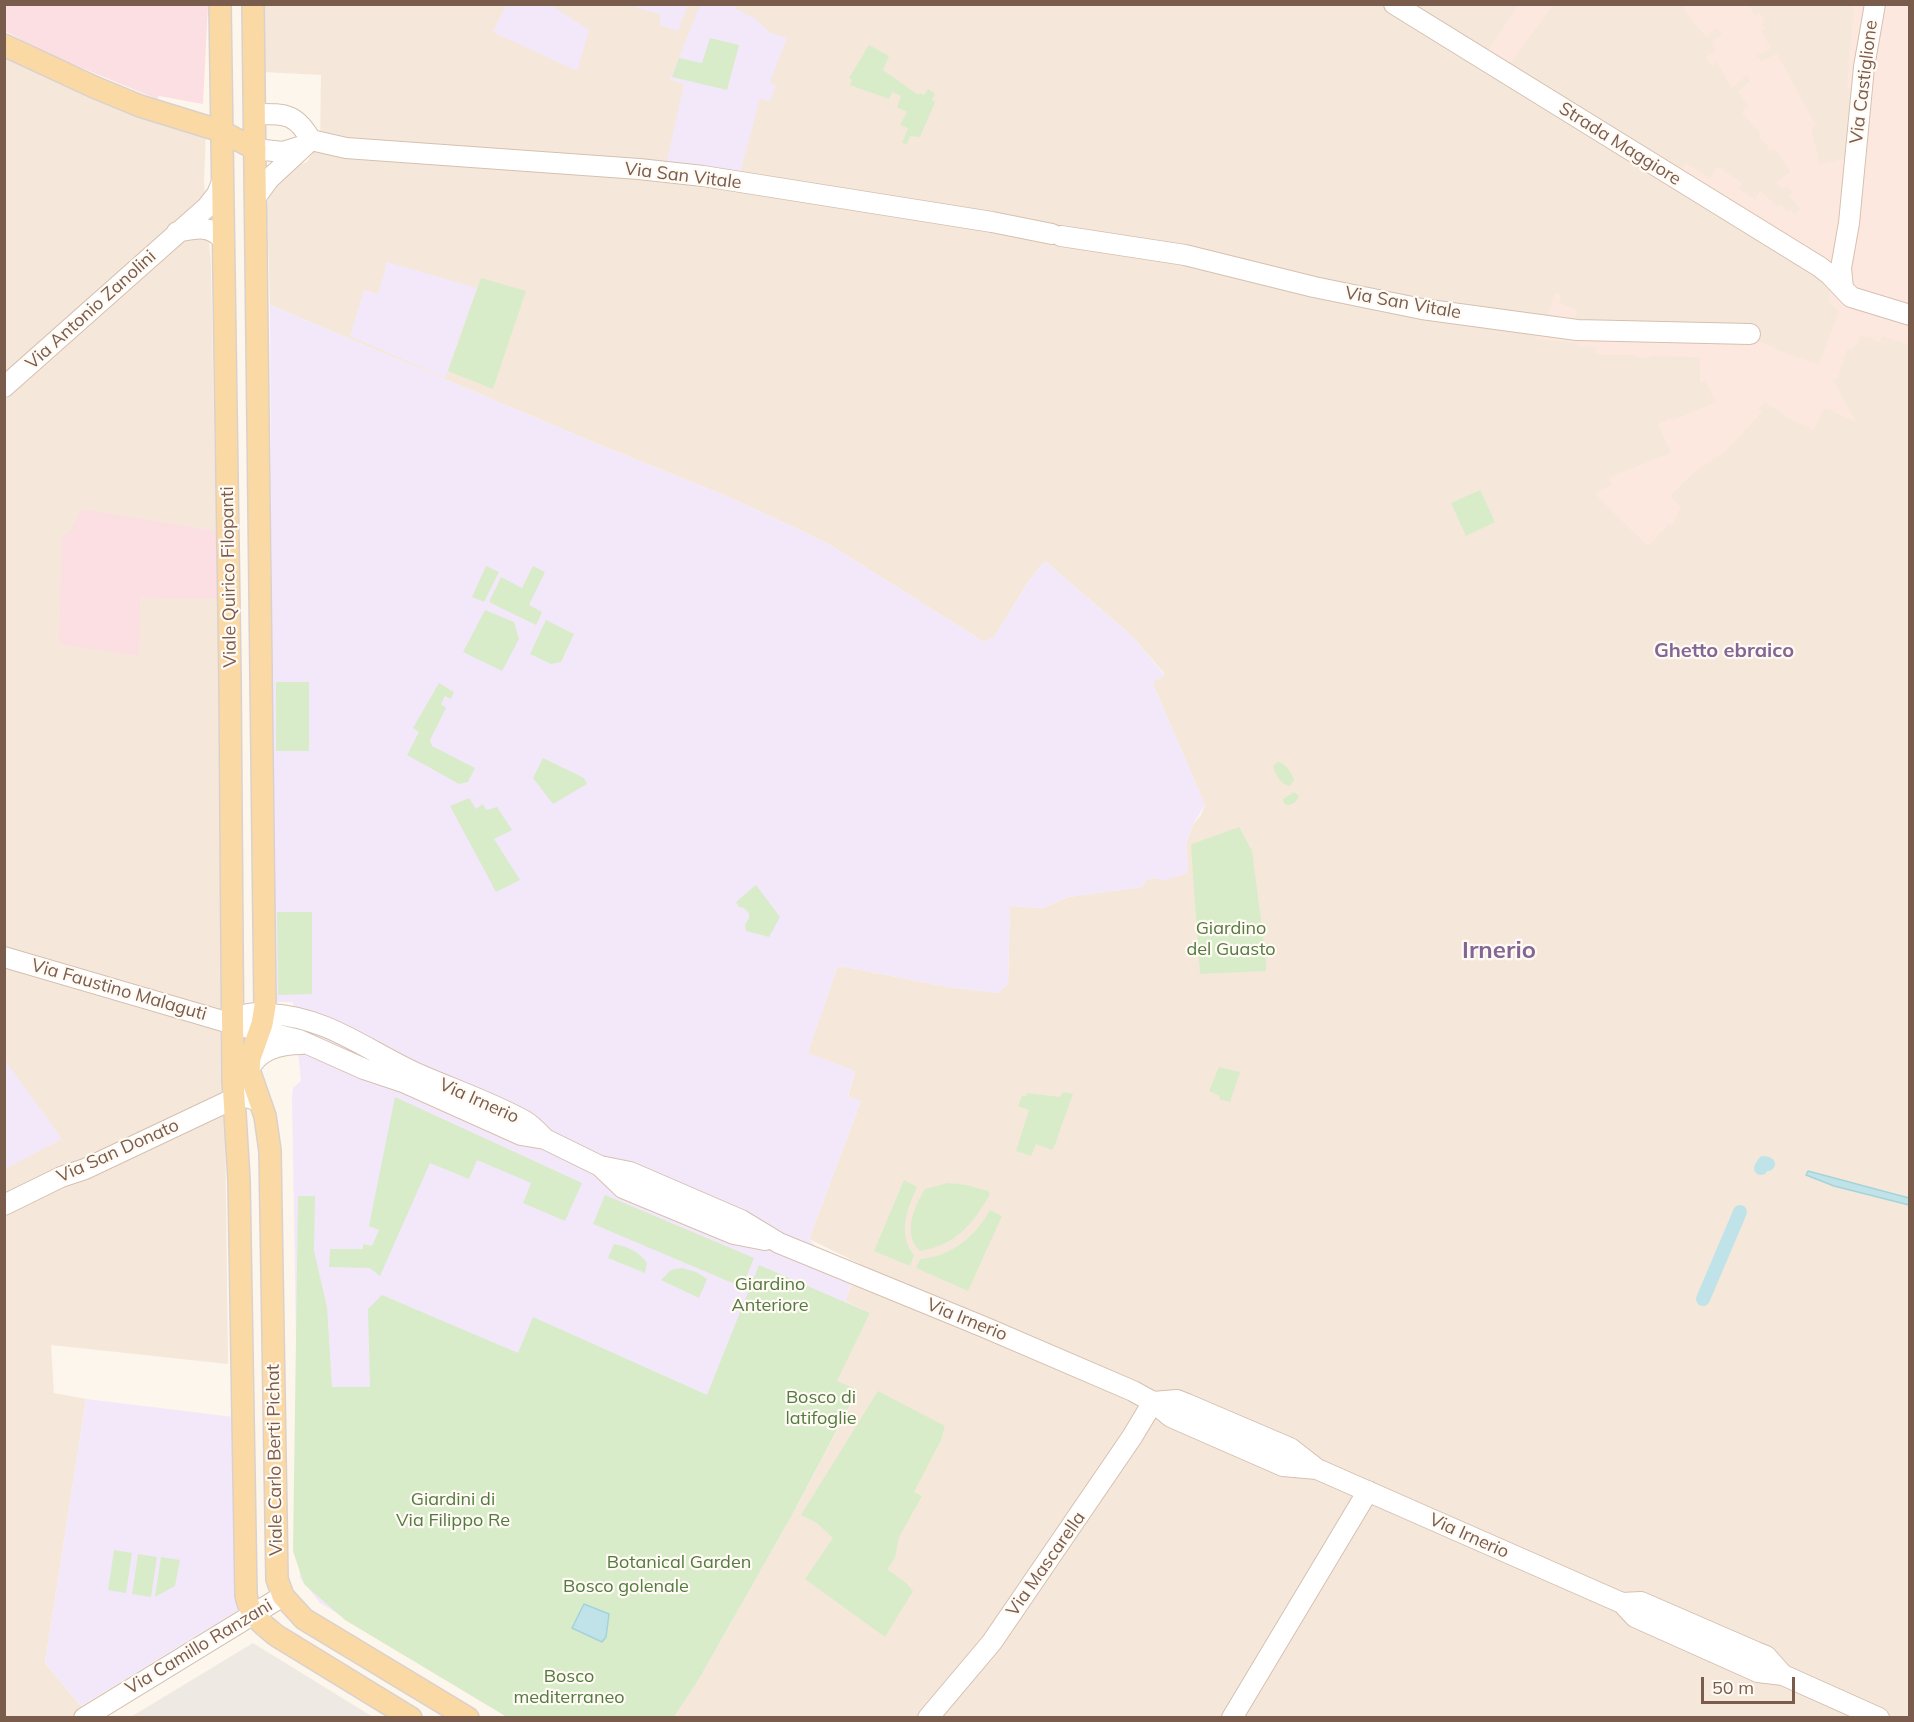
<!DOCTYPE html>
<html>
<head>
<meta charset="utf-8">
<style>
  body { margin:0 }
  #map { position:relative; width:1914px; height:1722px; overflow:hidden; background:#fdf6ec; font-family:Mulish,sans-serif }
  canvas { display:block }
  .frame { position:absolute; inset:0; border:6px solid #7a5c4d; pointer-events:none }
  .scale { position:absolute; left:1701px; top:1677px; width:94px; height:27px; box-sizing:border-box; border:3px solid #7a5c4d; border-top:0; padding-left:8px; font-size:18px; line-height:21px; white-space:nowrap; color:#7a5c4d; -webkit-text-stroke:4px #fffaf3; paint-order:stroke }
</style>
</head>
<body>
<div id="map">
<canvas width="1914" height="1722"></canvas>
<div class="frame"></div>
<div class="scale">50 m</div>
</div>
<script>
const ctx = document.querySelector('canvas').getContext('2d');
ctx.lineJoin = 'round';
function fillPath(path, color) {
  ctx.fillStyle = color;
  ctx.fill(path, 'evenodd');
}
function stroke(path, color, width, dash) {
  ctx.strokeStyle = color;
  ctx.lineWidth = width;
  ctx.lineCap = dash ? 'butt' : 'round';
  ctx.setLineDash(dash || []);
  ctx.stroke(path);
}
function write(font, color, halo, rows, align = 'center') {
  ctx.font = font + ' Mulish,sans-serif';
  ctx.lineWidth = 4.5;
  ctx.setLineDash([]);
  ctx.textBaseline = 'middle';
  ctx.strokeStyle = halo;
  ctx.fillStyle = color;
  for (const [text, x, y, turn = 0] of rows) {
    ctx.save();
    ctx.translate(x, y);
    ctx.rotate((+turn || 0) * Math.PI / 180);
    ctx.textAlign = isNaN(turn) ? turn : align;
    if (halo) ctx.strokeText(text, 0, 0);
    ctx.fillText(text, 0, 0);
    ctx.restore();
  }
}
fillPath(new Path2D(`
  M 262,5 L 1889,5 L 1910,329 L 1909,1717 L 674,1717 L 699,1679 L 792,1515 L 858,1391 L 836,1381 L 870,1313 L 845,1301 L 860,1264 L 809,1239 L 861,1101 L 848,1097 L 855,1071 L 807,1054 L 837,968 L 840,966 L 948,987 L 998,993 L 1008,984 L 1010,906 L 1042,908 L 1068,897 L 1143,887 L 1145,880 L 1188,870 L 1186,845 L 1188,838 L 1192,826 L 1201,815 L 1205,805 L 1153,684 L 1154,680 L 1164,676 L 1164,673 L 1131,635 L 1045,561 L 1028,582 L 994,637 L 984,642 L 830,545 L 808,534 L 731,498 L 600,445 L 270,305 L 267,206 L 272,179 L 289,168 L 307,162 L 320,141 L 321,75 L 263,72 Z
  M 4,40 L 206,129 L 204,182 L 211,266 L 221,773 L 228,1364 L 51,1345 L 54,1393 L 86,1399 L 45,1663 L 90,1717 L 5,1717 Z`), '#f5e8da');
fillPath(new Path2D(`
  M 1518,5 L 1553,5 L 1509,65 L 1488,51 Z
  M 1681,5 L 1749,5 L 1755,16 L 1760,13 L 1765,22 L 1761,24 L 1765,29 L 1762,31 L 1770,48 L 1756,56 L 1762,61 L 1777,54 L 1816,126 L 1811,129 L 1820,164 L 1848,158 L 1853,89 L 1847,89 L 1854,5 L 1909,5 L 1909,345 L 1882,336 L 1880,342 L 1873,340 L 1873,338 L 1860,336 L 1857,346 L 1854,345 L 1852,349 L 1847,349 L 1837,380 L 1832,378 L 1856,422 L 1826,408 L 1820,415 L 1814,430 L 1788,418 L 1765,402 L 1758,409 L 1762,412 L 1726,450 L 1691,475 L 1670,496 L 1681,507 L 1672,526 L 1669,523 L 1648,546 L 1595,494 L 1613,485 L 1609,478 L 1671,453 L 1659,425 L 1661,423 L 1670,418 L 1672,421 L 1716,402 L 1706,381 L 1700,382 L 1700,357 L 1650,356 L 1649,358 L 1637,357 L 1636,355 L 1596,355 L 1596,347 L 1578,346 L 1578,343 L 1537,339 L 1536,329 L 1546,320 L 1555,293 L 1561,295 L 1559,303 L 1577,310 L 1575,318 L 1755,339 L 1782,352 L 1819,365 L 1839,312 L 1829,301 L 1830,294 L 1827,284 L 1679,172 L 1686,163 L 1710,178 L 1718,167 L 1742,183 L 1739,189 L 1755,200 L 1760,191 L 1778,207 L 1780,205 L 1788,212 L 1790,210 L 1795,214 L 1800,208 L 1789,195 L 1792,192 L 1787,186 L 1783,189 L 1776,182 L 1791,172 L 1774,148 L 1771,150 L 1760,137 L 1761,133 L 1742,113 L 1749,105 L 1738,92 L 1750,81 L 1747,75 L 1732,88 L 1717,62 L 1712,65 L 1706,58 L 1716,50 L 1712,42 L 1722,34 L 1717,28 L 1706,37 Z`), '#fde8e0');
fillPath(new Path2D(`
  M 253,1643 L 373,1717 L 129,1718 Z`), '#efe9e4');
fillPath(new Path2D(`
  M 506,5 L 551,5 L 589,30 L 577,71 L 493,32 Z
  M 628,5 L 688,5 L 678,31 L 659,25 L 661,15 Z
  M 700,5 L 736,5 L 736,9 L 756,19 L 770,33 L 787,38 L 770,82 L 776,85 L 770,102 L 760,98 L 740,174 L 666,165 L 684,84 L 670,80 Z
  M 387,262 L 477,288 L 445,378 L 350,336 L 364,290 L 378,294 Z
  M 270,305 L 600,445 L 731,498 L 808,534 L 830,545 L 984,642 L 994,637 L 1028,582 L 1045,561 L 1131,635 L 1164,674 L 1164,676 L 1155,680 L 1153,684 L 1205,805 L 1192,826 L 1188,838 L 1186,845 L 1188,870 L 1186,874 L 1161,881 L 1156,877 L 1146,880 L 1143,887 L 1068,897 L 1042,908 L 1010,906 L 1008,984 L 998,993 L 948,987 L 840,966 L 837,968 L 808,1053 L 855,1071 L 848,1096 L 861,1101 L 809,1239 L 851,1285 L 845,1301 L 870,1313 L 837,1381 L 858,1390 L 792,1515 L 699,1679 L 674,1717 L 507,1717 L 320,1603 L 300,1578 L 292,1099 L 293,1088 L 301,1081 L 293,1002 L 274,1002 Z
  M 7,1063 L 62,1139 L 5,1169 L 4,1065 Z
  M 86,1399 L 234,1417 L 240,1609 L 81,1706 L 45,1663 Z`), '#f3e8fa');
fillPath(new Path2D(`
  M 4,5 L 208,5 L 203,104 L 159,96 L 157,99 L 46,53 L 5,31 Z
  M 81,509 L 216,531 L 218,599 L 140,598 L 139,656 L 59,644 L 62,536 L 70,532 Z`), '#fbdfe3');
fillPath(new Path2D(`
  M 710,38 L 739,45 L 727,90 L 672,77 L 679,58 L 702,63 Z
  M 869,45 L 889,56 L 883,70 L 918,95 L 920,93 L 924,95 L 928,89 L 935,94 L 932,100 L 935,102 L 920,137 L 910,136 L 907,144 L 902,143 L 908,128 L 900,125 L 907,112 L 897,107 L 901,96 L 892,92 L 889,99 L 850,85 L 852,80 L 849,78 Z
  M 481,278 L 526,291 L 493,389 L 448,371 Z
  M 1480,490 L 1495,522 L 1466,536 L 1451,503 Z
  M 486,566 L 499,572 L 484,602 L 472,597 Z
  M 533,566 L 545,572 L 529,605 L 542,612 L 536,625 L 489,602 L 501,577 L 522,588 Z
  M 485,610 L 514,622 L 519,639 L 502,671 L 463,652 Z
  M 546,620 L 574,634 L 561,662 L 551,664 L 530,654 Z
  M 276,682 L 309,682 L 309,751 L 276,751 Z
  M 439,683 L 454,692 L 451,699 L 445,696 L 441,704 L 446,708 L 430,740 L 432,746 L 475,768 L 468,782 L 459,784 L 407,755 L 419,732 L 413,728 Z
  M 543,758 L 584,778 L 587,784 L 553,804 L 533,778 Z
  M 1278,762 C 1285,763 1292,773 1294,780 L 1290,786 C 1281,785 1275,774 1273,766 Z
  M 1294,792 L 1299,796 C 1297,803 1290,807 1284,804 L 1283,799 Z
  M 469,798 L 476,809 L 483,804 L 486,810 L 497,807 L 512,830 L 494,839 L 520,880 L 496,892 L 450,806 Z
  M 1239,827 L 1252,851 L 1266,958 L 1266,971 L 1200,974 L 1191,847 L 1192,844 Z
  M 756,885 L 780,917 L 769,937 L 746,931 L 745,925 L 749,918 L 749,913 L 744,908 L 739,907 L 736,902 Z
  M 277,912 L 312,912 L 312,994 L 278,995 Z
  M 1219,1067 L 1240,1072 L 1230,1102 L 1219,1099 L 1220,1096 L 1209,1091 Z
  M 1063,1092 L 1073,1094 C 1069,1106 1065,1116 1061,1127 C 1058,1135 1057,1142 1052,1150 L 1036,1144 L 1031,1156 L 1016,1151 L 1029,1110 L 1018,1106 L 1022,1096 L 1026,1096 L 1027,1093 L 1060,1097 Z
  M 395,1097 L 582,1183 L 565,1221 L 523,1203 L 531,1183 L 477,1160 L 469,1179 L 430,1163 L 380,1276 L 370,1268 L 329,1267 L 330,1249 L 363,1249 L 363,1244 L 372,1246 L 379,1230 L 369,1226 Z
  M 904,1180 L 917,1187 C 907,1209 897,1234 914,1255 L 910,1266 L 874,1251 Z
  M 948,1183 L 967,1185 L 988,1191 L 990,1194 C 974,1223 955,1246 920,1251 C 902,1235 914,1206 925,1189 Z
  M 605,1195 L 754,1258 L 742,1287 L 593,1224 Z
  M 298,1196 L 315,1196 L 314,1251 L 327,1307 L 332,1387 L 370,1387 L 368,1309 L 382,1295 L 518,1353 L 533,1317 L 707,1395 L 759,1265 L 870,1313 L 837,1381 L 858,1390 L 792,1515 L 699,1679 L 674,1717 L 507,1717 L 345,1620 L 304,1584 L 293,1551 Z
  M 990,1210 L 1002,1216 L 968,1291 L 916,1268 L 920,1259 C 952,1256 975,1237 990,1210 Z
  M 614,1244 C 629,1247 638,1251 647,1263 L 645,1273 L 608,1258 Z
  M 682,1268 L 696,1272 L 707,1279 L 699,1298 L 661,1280 L 671,1270 Z
  M 878,1391 L 945,1426 L 941,1440 L 914,1492 L 922,1496 L 899,1537 L 895,1558 L 887,1569 L 906,1583 L 913,1591 L 885,1637 L 805,1579 L 833,1538 L 817,1523 L 801,1515 Z
  M 114,1550 L 132,1553 L 126,1593 L 108,1590 Z
  M 138,1554 L 157,1557 L 151,1597 L 132,1594 Z
  M 161,1557 L 180,1560 L 175,1586 L 155,1597 Z`), '#d8ecc9');
const water = new Path2D(`
  M 1808,1171 L 1909,1198 L 1909,1205 L 1834,1186 L 1806,1175 Z
  M 584,1604 L 609,1614 L 606,1637 L 602,1642 L 572,1628 Z`);
fillPath(water, '#bfe3e8');
stroke(water, '#a5d3da', 1.5);
stroke(new Path2D(`
  M 1761,1168 L 1764,1163 L 1768,1164
  M 1703,1299 L 1740,1212`), '#bfe3e8', 14);
const secondary = new Path2D(`
  M 1394,4 L 1820,267 L 1830,275 L 1851,297 L 1910,315
  M 254,114 C 284,114 295,112 311,140
  M 311,140 L 346,148 L 639,169 L 703,176 L 992,222 L 1052,234
  M 255,149 L 283,152 L 302,146
  M 255,198 L 269,179 L 311,140
  M 177,232 C 196,228 211,224 224,241
  M 1061,236 L 1185,255 L 1314,287 L 1422,309 L 1577,330 L 1750,334
  M 1843,288 L 1841,268 L 1849,223 L 1864,67 L 1875,4
  M 4,387 L 207,207 L 217,194 L 222,182
  M 4,957 L 233,1024 L 299,1040 L 364,1069 L 403,1082 L 521,1135 L 545,1139 L 600,1166 L 630,1172 L 741,1220 L 779,1243 L 984,1327 L 1133,1391 L 1153,1402 L 1171,1417 L 1283,1466 L 1317,1469
  M 233,1024 C 244,1011 254,1013 270,1014 C 327,1017 366,1050 416,1073 C 452,1089 491,1102 525,1121 C 532,1125 539,1133 545,1139
  M 249,1070 C 258,1049 281,1044 302,1044
  M 600,1166 L 623,1188 L 734,1234 L 765,1240
  M 4,1205 L 61,1177 L 85,1169 L 233,1099 L 246,1097 L 259,1101
  M 1153,1402 L 1177,1400 L 1187,1404 L 1290,1448 L 1317,1469 L 1622,1603 L 1635,1617 L 1758,1672 L 1783,1675 L 1879,1718
  M 1622,1603 L 1641,1602 L 1756,1652 L 1766,1656 L 1783,1675
  M 84,1718 L 283,1596
  M 928,1718 L 992,1642 L 1132,1437 L 1153,1402
  M 1232,1718 L 1368,1491`);
const primary = new Path2D(`
  M 220,4 L 230,681 L 233,1081 L 239,1180 L 246,1595 C 249,1615 262,1624 277,1636 L 411,1718
  M 253,4 L 265,1006 L 262,1024 L 250,1058 L 249,1070 L 265,1116 L 270,1151 L 277,1579 L 283,1596 L 304,1619 L 468,1718
  M 4,45 L 94,87 L 140,106 L 221,131 L 255,149`);
stroke(secondary, '#d6c0b0', 22);
stroke(primary, '#dad1cd', 24);
stroke(secondary, '#fff', 20);
stroke(primary, '#fbd9a5', 21);
write('18px', '#7a5c4d', '#fffaf3', [
  ["Via Castiglione",1864,82,-83],
  ["Strada Maggiore",1620,144,32],
  ["Via San Vitale",683,176,7],
  ["Via San Vitale",1403,303,10],
  ["Via Antonio Zanolini",91,310,-42],
  ["Viale Quirico Filopanti",229,577,-91],
  ["Via Faustino Malaguti",119,990,16],
  ["Via Irnerio",479,1101,24],
  ["Via San Donato",118,1151,-24],
  ["Via Irnerio",967,1320,22],
  ["Viale Carlo Berti Pichat",275,1460,-91],
  ["Via Irnerio",1469,1536,24],
  ["Via Mascarella",1046,1564,-55],
  ["Via Camillo Ranzani",199,1647,-31]
]);
write('18px', '#537a41', '#fffaf3', [
  ["Giardino",1231,929],
  ["del Guasto",1231,950],
  ["Giardino",770,1285],
  ["Anteriore",770,1306],
  ["Bosco di",821,1398],
  ["latifoglie",821,1419],
  ["Giardini di",453,1500],
  ["Via Filippo Re",453,1521],
  ["Botanical Garden",679,1563],
  ["Bosco golenale",626,1587],
  ["Bosco",569,1677],
  ["mediterraneo",569,1698]
]);
write('bold 20px', '#846695', '#fffaf3', [
  ["Ghetto ebraico",1724,651]
]);
write('bold 24px', '#846695', '#fffaf3', [
  ["Irnerio",1499,951]
]);
</script>
</body>
</html>
